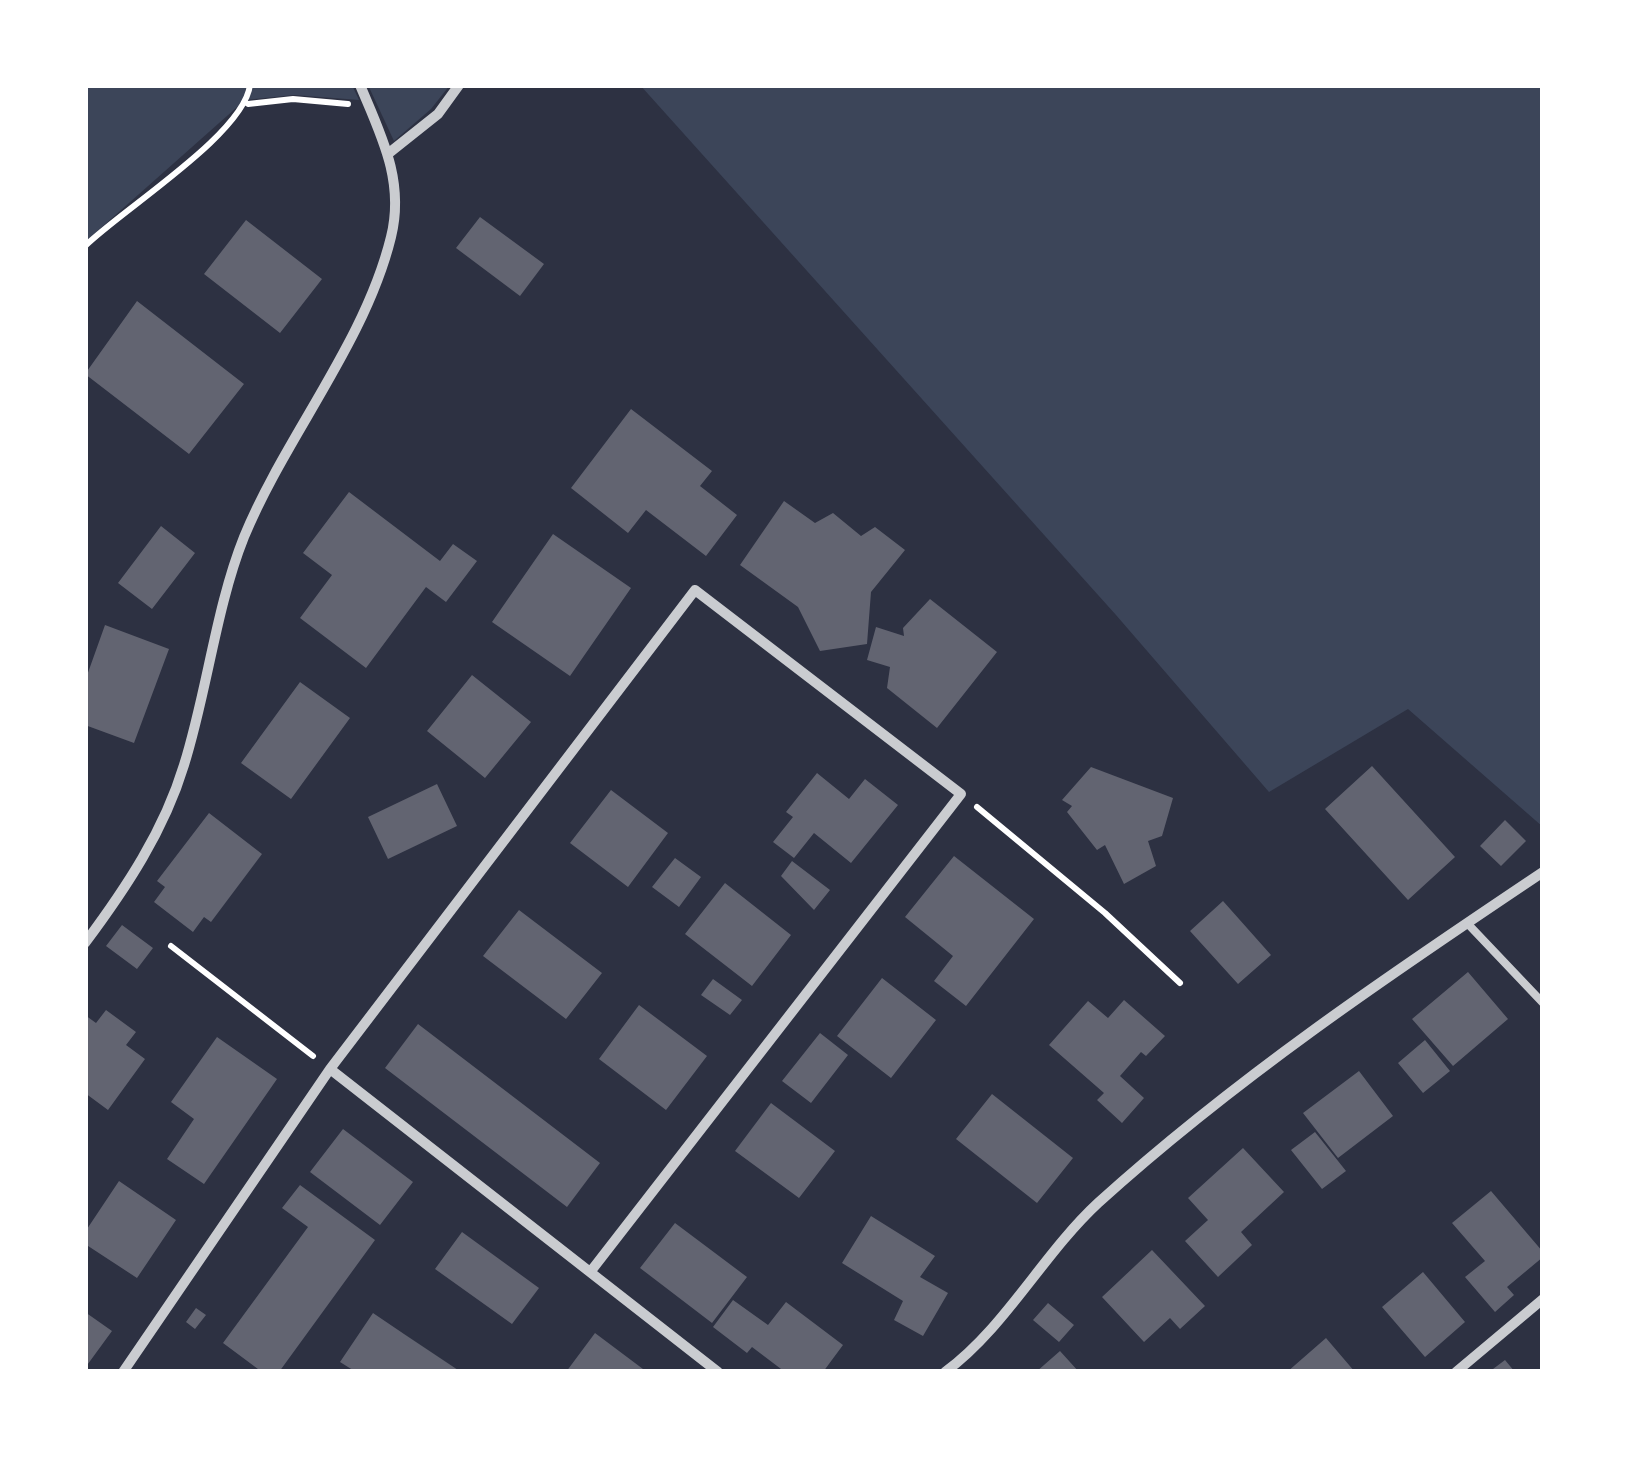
<!DOCTYPE html>
<html>
<head>
<meta charset="utf-8">
<style>
  body { margin:0 }
  #map { position:relative; width:1628px; height:1457px; overflow:hidden; background:#2d3142; font-family:Figtree,sans-serif }
  canvas { display:block }
  .frame { position:absolute; inset:0; border:88px solid #fff; pointer-events:none }
</style>
</head>
<body>
<div id="map">
<canvas width="1628" height="1457"></canvas>
<div class="frame"></div>
</div>
<script>
const ctx = document.querySelector('canvas').getContext('2d');
ctx.lineJoin = 'round';
function fillPath(path, color) {
  ctx.fillStyle = color;
  ctx.fill(path, 'evenodd');
}
function stroke(path, color, width, dash) {
  ctx.strokeStyle = color;
  ctx.lineWidth = width;
  ctx.lineCap = dash ? 'butt' : 'round';
  ctx.setLineDash(dash || []);
  ctx.stroke(path);
}
fillPath(new Path2D(`
  M 85,85 L 352,85 L 359,100 L 294,95 L 245,100 L 85,242 Z
  M 368,85 L 450,85 L 431,109 L 394,141 Z
  M 640,85 L 1543,85 L 1543,827 L 1408,709 L 1269,792 L 1116,615 Z`), '#3c4559');
fillPath(new Path2D(`
  M 480,217 L 544,264 L 520,296 L 456,248 Z
  M 246,220 L 322,279 L 280,333 L 204,274 Z
  M 137,301 L 244,384 L 189,454 L 85,374 Z
  M 631,409 L 712,471 L 700,486 L 737,515 L 706,556 L 646,510 L 628,533 L 571,488 Z
  M 349,492 L 440,561 L 453,544 L 477,561 L 446,602 L 426,587 L 366,668 L 300,618 L 332,575 L 303,553 Z
  M 784,501 L 815,523 L 833,513 L 861,536 L 875,527 L 905,550 L 871,592 L 867,644 L 820,651 L 798,607 L 740,565 Z
  M 161,526 L 195,553 L 152,609 L 118,583 Z
  M 553,534 L 631,588 L 570,676 L 492,622 Z
  M 930,599 L 997,652 L 937,728 L 887,688 L 890,667 L 867,660 L 876,627 L 904,636 L 903,628 Z
  M 105,625 L 169,649 L 134,743 L 85,725 L 85,681 Z
  M 472,675 L 531,722 L 485,778 L 427,731 Z
  M 300,682 L 350,718 L 291,799 L 241,763 Z
  M 1372,766 L 1455,857 L 1408,900 L 1325,809 Z
  M 1091,767 L 1173,798 L 1162,836 L 1148,841 L 1156,866 L 1124,884 L 1105,845 L 1097,850 L 1067,812 L 1072,806 L 1062,800 Z
  M 817,773 L 849,799 L 865,779 L 898,805 L 851,863 L 814,833 L 794,858 L 773,842 L 793,817 L 786,812 Z
  M 437,784 L 457,826 L 388,859 L 368,817 Z
  M 611,790 L 668,833 L 628,887 L 570,843 Z
  M 209,813 L 262,854 L 211,922 L 204,917 L 193,932 L 154,902 L 165,887 L 157,881 Z
  M 1505,820 L 1526,841 L 1501,866 L 1480,846 Z
  M 954,856 L 1034,919 L 966,1006 L 934,981 L 953,956 L 905,917 Z
  M 675,858 L 701,877 L 679,907 L 652,887 Z
  M 792,861 L 830,890 L 814,910 L 781,876 Z
  M 725,883 L 791,935 L 752,986 L 685,934 Z
  M 1223,901 L 1271,955 L 1238,984 L 1190,931 Z
  M 519,910 L 602,973 L 566,1019 L 483,956 Z
  M 122,925 L 153,948 L 137,969 L 106,946 Z
  M 1468,972 L 1508,1019 L 1453,1066 L 1412,1019 Z
  M 882,978 L 936,1020 L 891,1078 L 837,1036 Z
  M 713,979 L 742,1000 L 730,1015 L 701,995 Z
  M 1124,1000 L 1165,1036 L 1146,1056 L 1141,1052 L 1120,1076 L 1144,1098 L 1122,1123 L 1097,1100 L 1104,1093 L 1049,1045 L 1088,1001 L 1108,1018 Z
  M 639,1005 L 707,1056 L 666,1110 L 599,1059 Z
  M 106,1010 L 136,1032 L 126,1045 L 145,1059 L 108,1110 L 85,1093 L 85,1015 L 96,1023 Z
  M 418,1024 L 600,1163 L 567,1207 L 385,1068 Z
  M 820,1033 L 848,1055 L 811,1103 L 782,1081 Z
  M 217,1037 L 277,1079 L 204,1184 L 167,1159 L 194,1119 L 171,1102 Z
  M 1425,1040 L 1450,1071 L 1423,1093 L 1398,1063 Z
  M 1359,1071 L 1393,1116 L 1338,1158 L 1303,1113 Z
  M 992,1094 L 1073,1158 L 1037,1203 L 956,1139 Z
  M 771,1103 L 835,1151 L 799,1198 L 735,1151 Z
  M 343,1129 L 413,1182 L 380,1225 L 310,1172 Z
  M 1315,1132 L 1346,1171 L 1322,1189 L 1291,1150 Z
  M 1243,1148 L 1284,1192 L 1241,1232 L 1252,1245 L 1218,1277 L 1185,1241 L 1208,1220 L 1188,1198 Z
  M 119,1181 L 176,1220 L 137,1278 L 85,1244 L 85,1232 Z
  M 300,1185 L 375,1240 L 279,1372 L 262,1372 L 223,1343 L 308,1227 L 282,1208 Z
  M 1491,1191 L 1543,1252 L 1543,1257 L 1507,1287 L 1514,1295 L 1495,1312 L 1465,1277 L 1485,1261 L 1452,1223 Z
  M 871,1216 L 935,1256 L 920,1277 L 948,1293 L 923,1336 L 894,1320 L 903,1301 L 842,1263 Z
  M 675,1223 L 747,1277 L 712,1323 L 640,1268 Z
  M 462,1232 L 539,1288 L 512,1324 L 435,1269 Z
  M 1152,1250 L 1205,1306 L 1180,1329 L 1170,1318 L 1144,1342 L 1102,1297 Z
  M 1423,1272 L 1465,1322 L 1425,1357 L 1382,1307 Z
  M 733,1300 L 768,1325 L 786,1302 L 843,1345 L 823,1372 L 785,1372 L 752,1347 L 747,1353 L 713,1327 Z
  M 1048,1303 L 1074,1325 L 1059,1342 L 1033,1320 Z
  M 196,1308 L 206,1315 L 195,1329 L 186,1322 Z
  M 85,1312 L 112,1331 L 85,1368 Z
  M 373,1313 L 404,1334 L 461,1372 L 356,1372 L 340,1362 Z
  M 595,1333 L 647,1372 L 566,1372 Z
  M 1326,1338 L 1355,1372 L 1287,1372 Z
  M 1060,1351 L 1079,1372 L 1036,1372 Z
  M 1505,1360 L 1515,1372 L 1489,1372 Z`), '#626471');
stroke(new Path2D(`
  M 248,104 L 293,99 L 348,104
  M 85,246 C 124,208 244,134 250,85
  M 977,807 L 1105,913 L 1180,983
  M 171,946 L 313,1056`), '#fff', 6);
stroke(new Path2D(`
  M 1467,923 L 1543,1003`), '#caccd0', 8);
stroke(new Path2D(`
  M 389,153 L 438,114 L 459,85
  M 85,943 C 126,888 164,831 184,765 C 207,692 216,607 244,537 C 285,437 365,343 391,237 C 405,181 381,135 360,85
  M 330,1069 L 718,1372
  M 123,1372 L 330,1069 L 695,590 L 961,794 L 591,1271
  M 945,1372 C 1005,1328 1043,1254 1098,1203 C 1235,1079 1389,975 1543,872
  M 1456,1372 L 1543,1299`), '#caccd0', 10);
</script>
</body>
</html>
